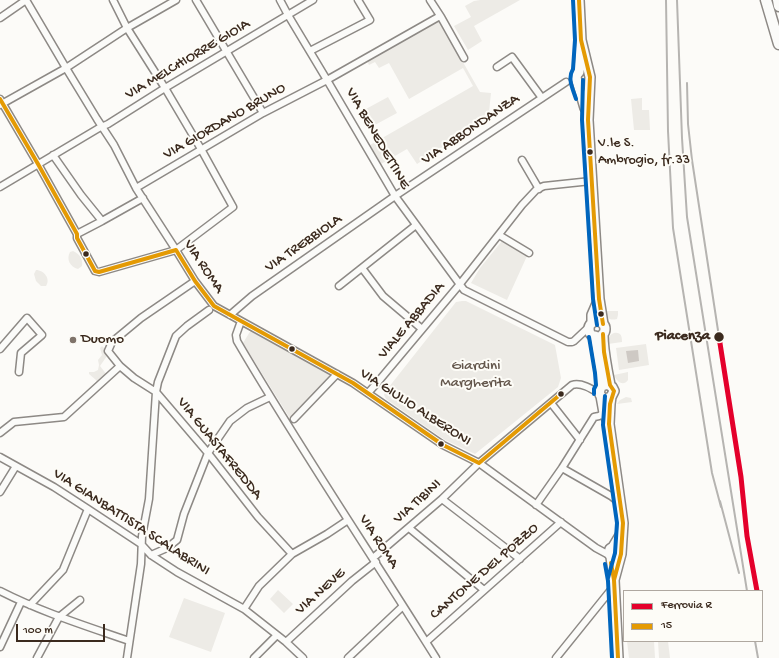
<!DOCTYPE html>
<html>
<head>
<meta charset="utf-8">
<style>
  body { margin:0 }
  #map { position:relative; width:779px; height:658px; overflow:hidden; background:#fcfbf8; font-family:"Gochi Hand",sans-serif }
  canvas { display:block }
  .legend { position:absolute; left:623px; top:590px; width:140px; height:52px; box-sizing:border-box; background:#fdfcf7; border:1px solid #afa8a0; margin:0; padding:5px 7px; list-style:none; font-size:12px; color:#3b2a1e }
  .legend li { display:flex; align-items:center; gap:8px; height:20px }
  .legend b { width:20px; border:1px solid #afa8a0 }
  .scale { position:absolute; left:16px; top:624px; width:89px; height:18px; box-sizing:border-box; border:2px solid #3b2a1e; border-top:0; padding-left:5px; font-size:12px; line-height:14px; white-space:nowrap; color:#3b2a1e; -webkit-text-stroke:3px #fdfcf7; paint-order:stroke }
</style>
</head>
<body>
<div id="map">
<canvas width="779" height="658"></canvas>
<ul class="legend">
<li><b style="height:5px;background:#e4002b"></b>Ferrovia R</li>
<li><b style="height:5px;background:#e49a03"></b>15</li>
</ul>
<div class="scale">100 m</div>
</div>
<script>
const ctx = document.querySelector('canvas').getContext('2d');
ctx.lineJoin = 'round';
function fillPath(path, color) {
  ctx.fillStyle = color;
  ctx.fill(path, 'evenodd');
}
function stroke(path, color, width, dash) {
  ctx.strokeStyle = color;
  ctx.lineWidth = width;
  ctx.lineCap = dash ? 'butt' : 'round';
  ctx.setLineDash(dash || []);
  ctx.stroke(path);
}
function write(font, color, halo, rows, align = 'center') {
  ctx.font = font + ' "Gochi Hand",sans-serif';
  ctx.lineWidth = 4;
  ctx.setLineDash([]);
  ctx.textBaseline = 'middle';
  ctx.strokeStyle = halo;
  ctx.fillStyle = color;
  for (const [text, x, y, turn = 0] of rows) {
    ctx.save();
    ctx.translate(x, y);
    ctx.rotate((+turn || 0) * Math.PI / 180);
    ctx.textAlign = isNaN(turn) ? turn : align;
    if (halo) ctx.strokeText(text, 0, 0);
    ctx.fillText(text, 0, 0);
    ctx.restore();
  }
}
fillPath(new Path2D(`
  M 480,0 L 520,0 L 474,26 L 482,41 L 468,50 L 454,26 L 471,17 L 465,6 L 474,1 Z
  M 439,20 L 480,92 L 491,93 L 489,112 L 481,119 L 479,123 L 417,164 L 407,149 L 381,164 L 370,145 L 473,86 L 463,68 L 409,99 L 389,63 L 379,68 L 375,62 L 369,65 L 367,61 Z
  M 388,97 L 397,113 L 373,126 L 364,110 Z
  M 642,98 L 642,110 L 649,110 L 650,130 L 634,130 L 631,99 Z
  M 502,241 L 527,256 L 507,300 L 471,283 L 480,268 Z
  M 73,251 C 80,254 83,259 82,266 L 78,269 C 70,267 66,259 70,252 Z
  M 36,270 C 44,270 51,279 46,286 L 41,286 L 36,281 L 34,274 Z
  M 462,301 L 466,301 L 555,345 L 561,378 L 558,387 L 475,454 L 445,440 L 386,399 L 384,395 L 385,392 L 456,302 Z
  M 606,311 L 618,311 L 618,315 L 617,319 C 609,321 607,318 606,311 Z
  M 251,330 L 333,376 L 291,420 L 243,343 Z
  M 614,333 C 621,332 622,336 622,342 L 608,344 C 608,339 609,335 614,333 Z
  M 646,344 L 649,365 L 619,370 L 616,348 Z
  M 102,346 L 107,351 L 107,356 L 100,366 L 107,375 L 98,384 L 96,380 L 89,374 L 89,372 L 94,372 L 98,370 L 99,365 L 98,360 L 102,355 L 100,348 Z
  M 628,372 L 628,380 C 623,387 616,381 614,375 Z
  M 626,397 L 631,398 L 632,402 L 617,404 L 620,400 Z
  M 278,590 L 293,604 L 284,613 L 270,599 Z
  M 184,598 L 225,613 L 211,652 L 169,637 Z
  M 627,641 L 654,641 L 655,658 L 629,658 Z
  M 658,641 L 668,641 L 670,658 L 659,658 Z`), '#edebe6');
fillPath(new Path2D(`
  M 638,350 L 639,361 L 628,363 L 626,351 Z`), '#cec9c4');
const street = new Path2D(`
  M 26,0 L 66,68 L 97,119 L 114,145 L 136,188 L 176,250 L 195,281 L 214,306 L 353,383 L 443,445 L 479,463 L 596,548 L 609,555
  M 196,0 L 263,113
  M 280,0 L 288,15 L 327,80 L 395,196 L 464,290 L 568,342 L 572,342 L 574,341 L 590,326
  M 430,0 L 441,17 L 464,58
  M 0,18 L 26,0
  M 310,51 L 370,20 L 358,0
  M 497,67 L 512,57 L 542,98
  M 0,99 L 38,164 L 77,234 L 77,238 L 95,271 L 99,272 L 176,250 L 233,207 L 201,149 L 165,88 L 127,28 L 113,0
  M 0,105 L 66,68 L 127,28 L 176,0
  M 53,155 L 81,195 L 102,221
  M 522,160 L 539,189
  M 0,187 L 99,128 L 108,124 L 165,88 L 313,0
  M 136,188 L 263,113 L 327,80 L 440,16
  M 77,234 L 102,221 L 143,198
  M 499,235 L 529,253
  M 362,268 L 383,296 L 422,329
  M 195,281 L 141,318 L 112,342 L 108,351 L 120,366 L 134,378 L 156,392 L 208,453 L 258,517 L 292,554
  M 339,286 L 416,225
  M 230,315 L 252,296 L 395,196 L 566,82
  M 241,321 L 236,335 L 237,341 C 300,449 370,552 436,658
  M 0,349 L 27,318 L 42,335 L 21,353 L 19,372
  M 368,393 L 377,383 L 460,284 L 522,205 L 537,189 L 544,186 L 591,181
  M 551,403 L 580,440
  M 294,419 L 337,374
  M 0,433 L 14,422 L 64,417 L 120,366
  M 0,457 L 54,487 L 88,509 L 141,544 L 151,555 L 177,572 L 244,609 L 286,642 L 303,658
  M 562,468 L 611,496 L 621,504
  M 0,492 L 16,466
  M 442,499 L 520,559
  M 536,505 L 562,468 L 594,417 L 599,416 L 604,413
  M 409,528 L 484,590
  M 151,555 L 167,548 L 177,540 L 184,514 L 208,453 L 230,421 L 247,408 L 270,397
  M 373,558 L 442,499 L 479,463 L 572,385 C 581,382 592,389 600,394
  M 0,591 C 41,612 86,626 129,641
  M 30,605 L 63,570 L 88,509
  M 244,609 L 259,586 L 292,554 L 327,534 L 348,520
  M 286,642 L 352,581 L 376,562
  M 426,642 L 561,522
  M 0,647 L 21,602
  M 37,658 L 59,617 L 80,600
  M 127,658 L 141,564 L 142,536 L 149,499 L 156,392 L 158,382 L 176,336 L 187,326 L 209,310
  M 254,658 L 277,635
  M 348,658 L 403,606
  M 556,658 L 614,586`);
const secondary = new Path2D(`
  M 579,0 L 581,40 L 579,72 L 577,74 L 576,78 L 578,84 L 585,108
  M 581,40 L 590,77 L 588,120 L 599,299 L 603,324
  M589 329a8 8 0 1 1 16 0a8 8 0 1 1-16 0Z
  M 592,323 L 592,315 L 599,299
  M 603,334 C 603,346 605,358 607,369 C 608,375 609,379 610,385
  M 595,336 L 601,373 L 601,381 L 602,386 C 598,391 599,397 605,399 L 611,397 L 614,391 L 612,387 L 607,384 L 602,386
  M 601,396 L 604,413 L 608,422
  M 611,397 L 610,404 L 609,424 L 623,523 L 621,554 L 614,580
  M 618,658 L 614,580 L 611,557 L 609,553 L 610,549 L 613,547 L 622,532`);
const primary = new Path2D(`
  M 766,0 L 779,44
  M 778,0 L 779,6`);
stroke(street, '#8d8985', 9);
stroke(secondary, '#8d8985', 12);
stroke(primary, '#8d8985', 13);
stroke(street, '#fbfbf9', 6);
stroke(secondary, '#fbfbf9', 9);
stroke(primary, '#fbfbf9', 10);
stroke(new Path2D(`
  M 666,0 L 668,131 L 673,228 L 712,473 L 721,507
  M 677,0 L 682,138 L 687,217 L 747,591
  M 687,83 L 688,124 L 692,160 L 719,337
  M 720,501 L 739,573
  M 755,641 L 758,658`), '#b6b4b1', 2);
stroke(new Path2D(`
  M 579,0 L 581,40 L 590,77 L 588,120 L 599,299 L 603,324
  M 0,99 L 38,164 L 77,234 L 77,238 L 95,271 L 99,272 L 176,250 L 195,281 L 214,306 L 353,383 L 443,445 L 479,463 L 562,393
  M 603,334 L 604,352 L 610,385 L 614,391 L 610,404 L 609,424 L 623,523 L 621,554 L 614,580
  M 611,563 L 614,580 L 618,658`), '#e49a03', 4);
stroke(new Path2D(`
  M 573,0 L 575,40 L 573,69 C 567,79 573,89 576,99
  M 583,80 L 582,120 L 593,299 L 597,325
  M 589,337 L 595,373 L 596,385 L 594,389 L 594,394
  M 605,396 L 603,425 L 617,523 L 615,553 L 608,578
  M 605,564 L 608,581 L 612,658`), '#0065bd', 4);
stroke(new Path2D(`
  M 719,337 L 741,477 L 747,536 L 757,591`), '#e4002b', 5);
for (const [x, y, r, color] of [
  [590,152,3.5,"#3b2a1e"],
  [86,254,3.5,"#3b2a1e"],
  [601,314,3.5,"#3b2a1e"],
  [719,337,5.5,"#3b2a1e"],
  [73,340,4,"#7f736a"],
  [292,349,3.5,"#3b2a1e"],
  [561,394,3.5,"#3b2a1e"],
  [441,444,3.5,"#3b2a1e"]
]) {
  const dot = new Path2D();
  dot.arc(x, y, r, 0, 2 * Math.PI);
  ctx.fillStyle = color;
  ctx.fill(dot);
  stroke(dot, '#fdfcf7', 1.5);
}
write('14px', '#3b2a1e', '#fdfcf7', [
  ["V.le S.",598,144],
  ["Ambrogio, fr.33",598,161]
], 'left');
write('15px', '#3b2a1e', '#fdfcf7', [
  ["VIA MELCHIORRE GIOIA",188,60,-31],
  ["VIA GIORDANO BRUNO",225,122,-30],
  ["VIA ABBONDANZA",471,130,-34],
  ["VIA BENEDETTINE",377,139,60],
  ["VIA TREBBIOLA",304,244,-35],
  ["VIA ROMA",203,267,56],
  ["VIALE ABBADIA",412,321,-50],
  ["VIA GIULIO ALBERONI",415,408,33],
  ["VIA GUASTAFREDDA",219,449,51],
  ["VIA TIBINI",418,502,-42],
  ["VIA GIANBATTISTA SCALABRINI",131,523,33],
  ["VIA ROMA",378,542,57],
  ["CANTONE DEL POZZO",485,572,-41],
  ["VIA NEVE",321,592,-42]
]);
write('bold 15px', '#3b2a1e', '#fdfcf7', [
  ["Piacenza",710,337]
], 'right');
write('15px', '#3b2a1e', '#fdfcf7', [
  ["Duomo",81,340]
], 'left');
write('15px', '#64574c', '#fdfcf7', [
  ["Giardini",476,367],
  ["Margherita",476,384]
]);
</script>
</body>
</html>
